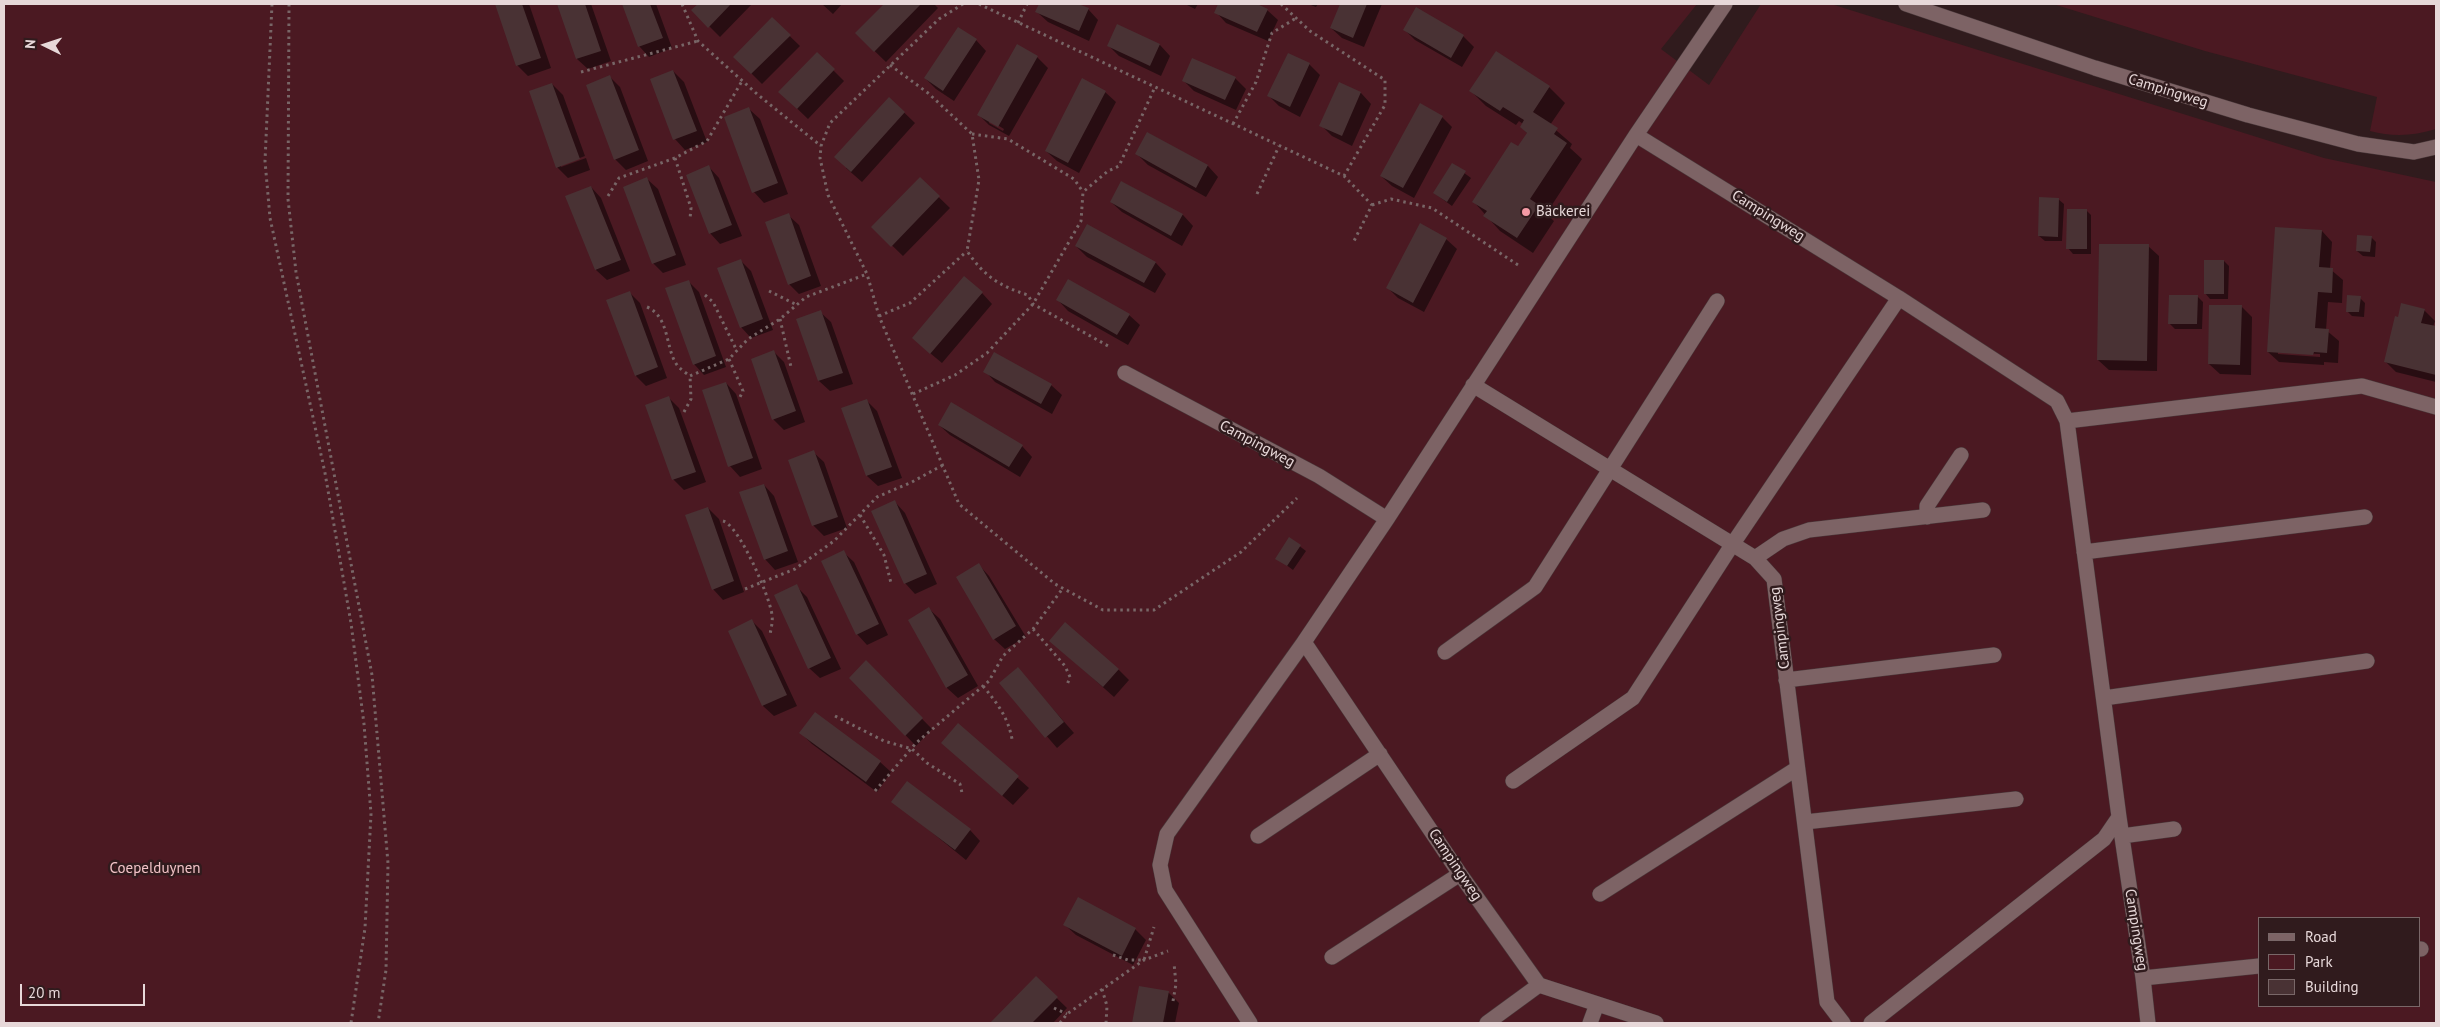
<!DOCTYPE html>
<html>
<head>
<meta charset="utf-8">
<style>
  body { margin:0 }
  #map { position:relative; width:2440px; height:1027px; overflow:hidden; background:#301b1d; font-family:"PT Sans",sans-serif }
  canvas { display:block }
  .frame { position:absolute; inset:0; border:5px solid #e7d8d9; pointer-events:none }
  .legend { position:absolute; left:2258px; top:917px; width:162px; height:90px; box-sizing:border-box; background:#301b1d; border:1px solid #796768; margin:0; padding:6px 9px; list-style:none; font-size:15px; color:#e7d8d9 }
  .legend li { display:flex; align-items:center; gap:10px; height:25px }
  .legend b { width:25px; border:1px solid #796768 }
  .north { position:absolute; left:20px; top:20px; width:50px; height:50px; -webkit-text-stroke:4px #301b1d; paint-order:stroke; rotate:274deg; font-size:14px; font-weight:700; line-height:20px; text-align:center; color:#e7d8d9 }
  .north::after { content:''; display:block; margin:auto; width:18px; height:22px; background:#e7d8d9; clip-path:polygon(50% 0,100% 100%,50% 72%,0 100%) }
  .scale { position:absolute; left:20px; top:984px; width:125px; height:22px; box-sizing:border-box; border:2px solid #e7d8d9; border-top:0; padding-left:6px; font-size:15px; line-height:18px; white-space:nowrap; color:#e7d8d9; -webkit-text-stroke:4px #301b1d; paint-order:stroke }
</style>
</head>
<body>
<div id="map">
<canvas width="2440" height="1027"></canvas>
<div class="frame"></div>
<ul class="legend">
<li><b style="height:6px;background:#7d6365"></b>Road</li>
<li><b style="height:14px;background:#4b1922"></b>Park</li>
<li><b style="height:14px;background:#493234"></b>Building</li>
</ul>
<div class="north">N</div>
<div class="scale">20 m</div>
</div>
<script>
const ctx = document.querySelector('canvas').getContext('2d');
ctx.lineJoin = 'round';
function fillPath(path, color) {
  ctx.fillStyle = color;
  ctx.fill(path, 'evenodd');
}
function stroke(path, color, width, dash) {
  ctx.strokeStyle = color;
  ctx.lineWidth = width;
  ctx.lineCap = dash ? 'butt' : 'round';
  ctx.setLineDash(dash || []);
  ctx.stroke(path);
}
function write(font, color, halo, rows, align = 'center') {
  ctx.font = font + ' "PT Sans",sans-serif';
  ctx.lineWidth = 5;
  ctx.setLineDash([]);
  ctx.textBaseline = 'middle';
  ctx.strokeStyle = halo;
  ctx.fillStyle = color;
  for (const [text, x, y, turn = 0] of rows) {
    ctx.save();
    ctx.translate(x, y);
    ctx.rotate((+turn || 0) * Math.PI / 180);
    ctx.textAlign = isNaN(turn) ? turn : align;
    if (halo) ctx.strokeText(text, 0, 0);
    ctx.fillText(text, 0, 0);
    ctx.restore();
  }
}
fillPath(new Path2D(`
  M 4,4 L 1697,4 L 1661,49 L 1709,85 L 1761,4 L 1831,4 L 2324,158 L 2436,182 L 2436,1023 L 4,1023 ZM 2259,918 L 2419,918 L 2419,1006 L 2259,1006 Z
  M 2053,4 L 2436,4 L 2436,129 C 2413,136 2393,137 2370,131 L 2377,97 L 2205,51 Z`), '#4b1922');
fillPath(new Path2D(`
  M 496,4 L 529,4 L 551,68 L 528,76 L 517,65 Z
  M 558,4 L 591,4 L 611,61 L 588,69 L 577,59 Z
  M 623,4 L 656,4 L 672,48 L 649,57 L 639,46 Z
  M 699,4 L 752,4 L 720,37 L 693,10 Z
  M 822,4 L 842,4 L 833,14 Z
  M 885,4 L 934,4 L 938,8 L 886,62 L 856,33 Z
  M 1040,4 L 1075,4 L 1088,9 L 1098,20 L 1089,41 L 1048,22 L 1037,12 Z
  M 1185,4 L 1198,4 L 1195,9 Z
  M 1219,4 L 1254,4 L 1267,10 L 1278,20 L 1268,41 L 1226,23 L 1216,12 Z
  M 1308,4 L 1318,4 L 1316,7 Z
  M 1341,4 L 1382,4 L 1364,47 L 1342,38 L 1331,28 Z
  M 772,19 L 800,46 L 762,84 L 735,57 Z
  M 1118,26 L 1160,45 L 1170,56 L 1161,76 L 1119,56 L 1108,45 Z
  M 1404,29 L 1463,36 L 1474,47 L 1462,67 L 1415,40 Z
  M 976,40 L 986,51 L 954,101 L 936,89 L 925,78 Z
  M 1496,52 L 1549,87 L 1565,103 L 1550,125 L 1572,144 L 1570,148 L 1582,159 L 1546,214 L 1554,221 L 1533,253 L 1500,231 L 1474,202 L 1528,134 L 1521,127 L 1523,124 L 1519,121 L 1516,125 L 1486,106 L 1471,91 Z
  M 817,54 L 844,81 L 808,119 L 780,92 Z
  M 1037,57 L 1048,68 L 1009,136 L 989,125 L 978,114 ZM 989,120 L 1004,129 L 1003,131 L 989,123 Z
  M 1309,64 L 1320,75 L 1300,117 L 1279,106 L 1269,96 Z
  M 673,71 L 684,82 L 707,142 L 685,150 L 675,139 Z
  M 610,77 L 620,87 L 648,161 L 626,170 L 615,159 Z
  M 1235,78 L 1246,89 L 1236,110 L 1194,91 L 1183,80 Z
  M 1339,83 L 1361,93 L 1371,104 L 1352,146 L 1332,136 L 1321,125 Z
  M 552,84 L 563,95 L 585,156 L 561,165 L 561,167 L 586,158 L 590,170 L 568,178 L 557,167 Z
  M 1105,92 L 1116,102 L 1079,173 L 1057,161 L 1046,151 Z
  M 889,98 L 915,123 L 862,182 L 846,168 Z
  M 749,109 L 760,119 L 788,194 L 764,203 L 754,192 Z
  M 1442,117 L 1452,127 L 1414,198 L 1392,186 L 1381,176 Z
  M 1148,133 L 1208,166 L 1218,177 L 1206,197 L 1148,165 L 1137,154 Z
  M 1452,164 L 1471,178 L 1452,206 L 1434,193 Z
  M 709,167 L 719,178 L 742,236 L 720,244 L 710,233 Z
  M 647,179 L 658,189 L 686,265 L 663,273 L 653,263 Z
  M 920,179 L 950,208 L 903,256 L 873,227 Z
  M 1122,182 L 1183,215 L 1193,226 L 1182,246 L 1122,212 L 1111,202 Z
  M 591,187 L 601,198 L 630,271 L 607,280 L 596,270 Z
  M 2058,199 L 2064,204 L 2062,241 L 2045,241 L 2039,236 Z
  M 2086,210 L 2091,215 L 2091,254 L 2073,254 L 2068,248 Z
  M 788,215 L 799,225 L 821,286 L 799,294 L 789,284 Z
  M 1087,226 L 1156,263 L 1166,274 L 1155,293 L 1087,257 L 1076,246 Z
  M 2322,231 L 2332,242 L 2330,269 L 2343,280 L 2342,303 L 2328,302 L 2326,330 L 2339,341 L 2338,363 L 2324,362 L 2324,365 L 2279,362 L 2268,352 ZM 2278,352 L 2320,354 L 2320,357 L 2278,354 Z
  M 2371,237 L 2376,242 L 2375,257 L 2363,256 L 2357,251 Z
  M 1446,239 L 1457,249 L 1424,312 L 1398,298 L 1388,288 Z
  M 2148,246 L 2159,256 L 2157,371 L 2109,370 L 2098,360 Z
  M 741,261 L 751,271 L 773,330 L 751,338 L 741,327 Z
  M 2224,261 L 2229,266 L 2228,299 L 2210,299 L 2205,293 Z
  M 688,281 L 699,292 L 726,367 L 704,375 L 694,364 Z
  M 629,292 L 640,303 L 667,378 L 646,386 L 636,376 Z
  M 982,293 L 992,304 L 942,363 L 924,348 Z
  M 2197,296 L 2203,302 L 2202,329 L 2175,329 L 2169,323 Z
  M 2360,298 L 2365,303 L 2364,317 L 2352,316 L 2347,311 Z
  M 1058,300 L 1129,315 L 1140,325 L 1128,345 L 1068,311 Z
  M 2241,306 L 2252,317 L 2251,375 L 2220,374 L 2209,364 Z
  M 2424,310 L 2435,321 L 2433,327 L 2436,328 L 2436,382 L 2396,372 L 2385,361 Z
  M 820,312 L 831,322 L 853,384 L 830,391 L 819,381 L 797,320 Z
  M 774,352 L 784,362 L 805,422 L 784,430 L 773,419 Z
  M 985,371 L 1051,385 L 1062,395 L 1052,414 L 995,382 Z
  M 726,383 L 736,394 L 762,469 L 740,477 L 730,466 Z
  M 668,397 L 679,408 L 706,482 L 684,490 L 673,479 Z
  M 866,400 L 877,411 L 902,478 L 878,486 L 867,476 Z
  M 939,425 L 1022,446 L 1032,457 L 1020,477 L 950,435 Z
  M 813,452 L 824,462 L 847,528 L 824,536 L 813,525 Z
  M 764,485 L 774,496 L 798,562 L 775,570 L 765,559 Z
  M 895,502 L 905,513 L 937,584 L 915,594 L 905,583 Z
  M 708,508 L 719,519 L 744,592 L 723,600 L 713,589 Z
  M 1290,539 L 1306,551 L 1293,570 L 1277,558 Z
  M 843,552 L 854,562 L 888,635 L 867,645 L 857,634 Z
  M 979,565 L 989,576 L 1026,637 L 1005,649 L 994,639 Z
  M 796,586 L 807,597 L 841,669 L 820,678 L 809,668 Z
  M 929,609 L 940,619 L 978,686 L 958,698 L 947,688 L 909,620 Z
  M 752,621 L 762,631 L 797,706 L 774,716 L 763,706 L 730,631 Z
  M 1051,641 L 1118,669 L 1129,680 L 1114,697 Z
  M 866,662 L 932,729 L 916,746 L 850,678 Z
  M 1017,668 L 1074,733 L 1057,748 L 1001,683 Z
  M 958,725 L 1029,788 L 1013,805 L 954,753 Z
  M 801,733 L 880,762 L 891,772 L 877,792 L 812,744 Z
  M 893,801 L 970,830 L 980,841 L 966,860 Z
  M 1065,925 L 1135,929 L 1146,940 L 1133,965 L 1076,935 Z
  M 1036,978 L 1067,1008 L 1053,1023 L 992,1023 Z
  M 1140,987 L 1169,993 L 1179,1003 L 1175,1023 L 1133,1023 Z`), '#0007');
fillPath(new Path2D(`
  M 495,4 L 522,4 L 541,58 L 516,66 Z
  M 557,4 L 585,4 L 601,51 L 576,59 Z
  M 622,4 L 650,4 L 663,38 L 638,47 Z
  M 698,4 L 731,4 L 708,28 L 691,10 Z
  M 884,4 L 921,4 L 874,52 L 855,33 Z
  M 1039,4 L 1078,4 L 1089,8 L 1079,31 L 1035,12 Z
  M 1218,4 L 1257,4 L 1268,9 L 1257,32 L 1214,13 Z
  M 1340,4 L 1367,4 L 1353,38 L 1330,28 Z
  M 1416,7 L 1464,35 L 1451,58 L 1403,30 Z
  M 772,17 L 791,35 L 751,74 L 733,57 Z
  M 1117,24 L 1160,44 L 1150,66 L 1107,46 Z
  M 958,27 L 977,39 L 943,91 L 924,78 Z
  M 1017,44 L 1038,56 L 998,127 L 977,115 Z
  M 1496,51 L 1550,86 L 1533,112 L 1558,128 L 1554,134 L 1567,143 L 1530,199 L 1539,205 L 1517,238 L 1483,216 L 1487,211 L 1472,202 L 1511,142 L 1518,146 L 1527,133 L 1520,127 L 1524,120 L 1503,107 L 1500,111 L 1469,91 Z
  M 817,52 L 835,69 L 797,109 L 778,92 Z
  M 1288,53 L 1310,63 L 1290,107 L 1267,96 Z
  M 1192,58 L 1236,77 L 1225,100 L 1182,81 Z
  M 673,70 L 697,131 L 673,140 L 650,79 Z
  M 610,75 L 639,150 L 614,160 L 586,85 Z
  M 1082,78 L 1106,91 L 1068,163 L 1045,151 Z
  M 1339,82 L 1361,92 L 1342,136 L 1319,126 Z
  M 552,83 L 580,159 L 556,168 L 529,91 Z
  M 889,97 L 905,112 L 851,172 L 834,157 Z
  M 1420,103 L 1443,116 L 1403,188 L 1380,176 Z
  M 749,107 L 778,183 L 752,193 L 724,117 Z
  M 1147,132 L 1208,165 L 1196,188 L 1135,154 Z
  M 1452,163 L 1466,171 L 1447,202 L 1433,193 Z
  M 709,165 L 732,225 L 709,234 L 686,175 Z
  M 647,177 L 676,255 L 652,264 L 623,187 Z
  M 920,177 L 940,196 L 891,247 L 871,227 Z
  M 1121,181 L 1183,214 L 1171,236 L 1110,202 Z
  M 591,186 L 621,260 L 595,270 L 565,196 Z
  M 2039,197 L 2059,198 L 2058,237 L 2038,236 Z
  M 2067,209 L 2087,209 L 2087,249 L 2066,249 Z
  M 789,213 L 811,276 L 788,285 L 765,222 Z
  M 1420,223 L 1447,238 L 1413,303 L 1386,288 Z
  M 1087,224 L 1156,262 L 1144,283 L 1075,246 Z
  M 2275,227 L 2322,230 L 2319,267 L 2333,268 L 2332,293 L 2318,292 L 2315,328 L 2329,329 L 2327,353 L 2314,352 L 2313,355 L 2267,352 Z
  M 2357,235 L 2372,236 L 2370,252 L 2356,251 Z
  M 2099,244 L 2149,244 L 2147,361 L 2097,360 Z
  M 741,259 L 763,319 L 740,328 L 717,268 Z
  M 2204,260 L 2224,260 L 2224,294 L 2204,294 Z
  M 964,276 L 983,292 L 930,354 L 912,338 Z
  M 1068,279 L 1130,314 L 1117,335 L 1056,300 Z
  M 689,280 L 716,356 L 693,365 L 665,288 Z
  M 630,291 L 658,367 L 635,376 L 606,300 Z
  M 2169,295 L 2198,295 L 2197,324 L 2168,324 Z
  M 2347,295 L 2361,296 L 2359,312 L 2346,312 Z
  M 2401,303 L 2425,309 L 2421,323 L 2436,326 L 2436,375 L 2384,362 L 2395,316 L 2398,317 Z
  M 2209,305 L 2242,305 L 2240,365 L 2208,364 Z
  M 821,310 L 843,373 L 818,381 L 796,319 Z
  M 774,350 L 796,411 L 772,420 L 751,359 Z
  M 994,352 L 1052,384 L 1041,404 L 983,372 Z
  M 726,382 L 753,458 L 728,467 L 702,390 Z
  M 669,396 L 696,472 L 672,480 L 645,405 Z
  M 867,399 L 892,467 L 866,476 L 841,408 Z
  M 951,402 L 1023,445 L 1009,467 L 938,425 Z
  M 814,450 L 838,517 L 812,526 L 788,460 Z
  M 764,484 L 788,551 L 764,560 L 739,492 Z
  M 895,500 L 927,574 L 904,584 L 871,511 Z
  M 708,507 L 734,581 L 712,590 L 685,515 Z
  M 1289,537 L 1301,545 L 1287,566 L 1275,559 Z
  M 844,550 L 879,624 L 856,635 L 821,561 Z
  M 979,563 L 1016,626 L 993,640 L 956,577 Z
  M 797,584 L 831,658 L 808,669 L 774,595 Z
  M 929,607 L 968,675 L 946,688 L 908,620 Z
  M 752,619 L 787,695 L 762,706 L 728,631 Z
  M 1065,622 L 1119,669 L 1103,687 L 1049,641 Z
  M 866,660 L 923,718 L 905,736 L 849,678 Z
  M 1018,667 L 1064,722 L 1045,738 L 999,683 Z
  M 815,712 L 881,761 L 866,782 L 799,733 Z
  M 958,723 L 1019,776 L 1002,796 L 941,743 Z
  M 907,781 L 971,829 L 955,850 L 891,802 Z
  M 1078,897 L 1136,928 L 1122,956 L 1063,925 Z
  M 1036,976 L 1058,997 L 1032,1023 L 990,1023 Z
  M 1139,986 L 1169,991 L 1163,1023 L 1132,1023 Z`), '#493234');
const lane = new Path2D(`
  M 1636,135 L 1899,298 L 2057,401 L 2067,421 L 2119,817 L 2104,839 L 1871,1023
  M 1125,373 L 1319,476 L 1387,519
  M 1473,385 L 1755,558 L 1774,579 L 1827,1002 L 1843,1023
  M 2067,421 L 2362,386 L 2436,407
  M 1927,517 L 1927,506 L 1961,455
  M 2084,552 L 2365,517
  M 1755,558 L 1783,539 L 1809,530 L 1983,510
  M 1304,642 L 1460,874 L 1539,985 L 1656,1023
  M 1445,652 L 1535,587 L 1717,301
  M 1786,680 L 1994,655
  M 2104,698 L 2367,661
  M 1513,781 L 1633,698 L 1732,545 L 1899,298
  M 2119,817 L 2143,978 L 2148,1023
  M 1805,822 L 2016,799
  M 1258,836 L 1380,754
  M 2122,836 L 2174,829
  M 1600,894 L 1796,769
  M 2419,949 L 2421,949
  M 1332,957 L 1460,874
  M 2143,978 L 2259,966
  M 1250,1023 L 1165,890 L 1160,865 L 1167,834 L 1304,642 L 1387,519 L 1636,135 L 1725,4
  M 1487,1023 L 1539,985
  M 1590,1023 L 1597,1004`);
const street = new Path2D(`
  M 1906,4 L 2095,68 L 2248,115 L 2358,144 L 2414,152 L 2436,147`);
stroke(lane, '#49383a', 16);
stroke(street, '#49383a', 16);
stroke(new Path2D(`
  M 272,4 L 265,161 L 270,218 L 325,473 L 351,623 L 364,724 L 371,814 L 365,928 L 351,1023
  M 289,4 L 288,199 L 296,272 L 372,675 L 388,863 L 386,970 L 378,1023
  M 682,4 L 698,41 L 757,94 L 821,146
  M 963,4 L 939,19 L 830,123 L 821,146 L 820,158 L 828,195 L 867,274 L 879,316 L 959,504 L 1055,584 L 1103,610 L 1154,610 L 1241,552 L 1297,498
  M 979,4 L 1344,176 L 1372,205 L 1354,241
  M 1281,4 L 1310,31 L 1385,80 L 1385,105 L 1344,176
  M 1018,23 L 1027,4
  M 890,65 L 928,93 L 972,134 L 979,180 L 967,251 C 984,276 999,286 1028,295 L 1033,304 L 1110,347
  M 581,72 L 698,41
  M 1233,124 L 1256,82 L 1272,33 L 1296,18
  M 972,134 L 1008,139 L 1074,179 L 1083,192
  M 675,158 L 691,208 L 690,219
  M 1257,194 L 1279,146
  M 608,196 L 619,178 L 675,158 L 707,141 L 742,81
  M 1372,205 L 1391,199 L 1432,208 L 1518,265
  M 769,291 L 797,305
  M 705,295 L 713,302 L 737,351
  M 647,307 C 670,317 665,348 677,365 C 680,369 686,373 690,376 L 729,359 L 748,339 L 780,319 L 806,297 L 867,274
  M 879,316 L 910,303 L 967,251
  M 780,319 L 791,367
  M 729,359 L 743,391 L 740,397
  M 913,394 L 955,375 L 987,353 L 1033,304 L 1081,221 L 1083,192 L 1108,171 L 1119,166 L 1155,87
  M 684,412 L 691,399 L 690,376
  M 860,515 L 884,555 L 891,583
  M 723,521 C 739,525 770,597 772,615 C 773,622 771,628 770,635
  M 745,589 L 795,569 L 834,541 L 877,497 L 912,482 L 943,465
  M 1033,629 L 1065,666 L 1070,677 L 1067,685
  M 983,686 C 997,703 1008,717 1012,739
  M 835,716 L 884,741 L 912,749 L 927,763 L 960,784 L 962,793
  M 875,791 L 916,743 L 989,681 L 1003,656 L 1033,629 L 1063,588
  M 1113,955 L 1128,960 L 1144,960 L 1154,927
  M 1102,989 L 1107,1006 L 1106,1023
  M 1173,1001 L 1176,984 L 1174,963
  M 1054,1008 L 1067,1014
  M 1060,1023 L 1067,1014 L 1144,960 L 1168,951`), '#786667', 3, [2.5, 4]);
stroke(lane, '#7d6365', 15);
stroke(street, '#7d6365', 15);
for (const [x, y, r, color] of [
  [1526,212,5,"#f49aa5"]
]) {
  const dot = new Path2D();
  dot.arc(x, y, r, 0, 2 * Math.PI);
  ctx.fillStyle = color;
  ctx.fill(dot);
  stroke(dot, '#301b1d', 2);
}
write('15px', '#e7d8d9', '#301b1d', [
  ["Campingweg",2168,91,17],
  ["Campingweg",1768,216,32],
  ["Campingweg",1257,444,28],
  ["Campingweg",1780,628,-97],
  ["Campingweg",1455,865,56],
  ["Campingweg",2136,930,81]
]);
write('15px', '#e7d8d9', '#301b1d', [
  ["Bäckerei",1536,212]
], 'left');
write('15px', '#f1c2c6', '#301b1d', [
  ["Coepelduynen",155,869]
]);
</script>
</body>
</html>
